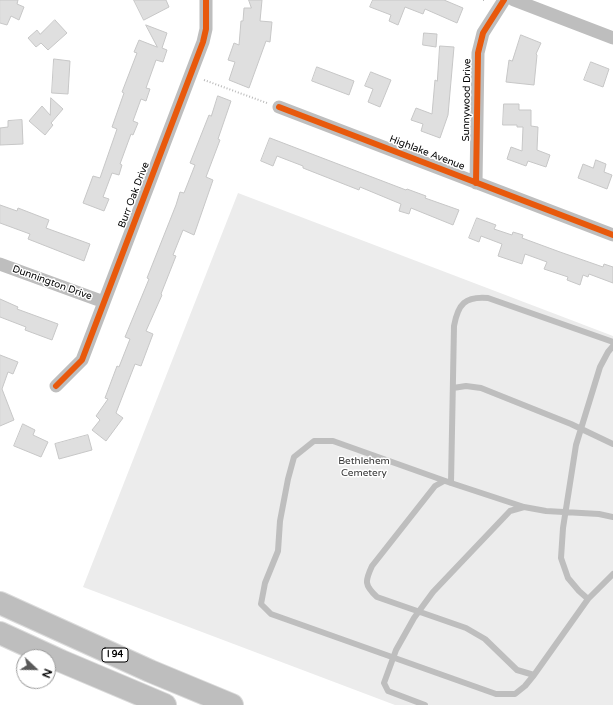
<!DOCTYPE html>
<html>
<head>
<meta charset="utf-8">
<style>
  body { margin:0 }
  #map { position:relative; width:613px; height:705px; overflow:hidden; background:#fff; font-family:"Varela Round",sans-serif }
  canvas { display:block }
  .north { position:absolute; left:16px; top:649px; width:40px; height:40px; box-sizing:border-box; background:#fff; border:1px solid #999; border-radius:50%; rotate:112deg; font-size:11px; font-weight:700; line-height:16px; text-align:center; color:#000 }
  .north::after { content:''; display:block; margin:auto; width:14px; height:18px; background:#595959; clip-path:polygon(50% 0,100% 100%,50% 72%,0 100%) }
</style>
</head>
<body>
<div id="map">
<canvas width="613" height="705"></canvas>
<div class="north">N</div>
</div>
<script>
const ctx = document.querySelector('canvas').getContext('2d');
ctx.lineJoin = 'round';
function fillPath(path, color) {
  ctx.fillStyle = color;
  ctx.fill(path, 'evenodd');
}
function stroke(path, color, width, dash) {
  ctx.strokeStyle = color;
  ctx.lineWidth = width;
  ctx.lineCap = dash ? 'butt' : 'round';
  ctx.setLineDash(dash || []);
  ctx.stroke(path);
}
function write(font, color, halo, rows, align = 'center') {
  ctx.font = font + ' "Varela Round",sans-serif';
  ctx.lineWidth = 3;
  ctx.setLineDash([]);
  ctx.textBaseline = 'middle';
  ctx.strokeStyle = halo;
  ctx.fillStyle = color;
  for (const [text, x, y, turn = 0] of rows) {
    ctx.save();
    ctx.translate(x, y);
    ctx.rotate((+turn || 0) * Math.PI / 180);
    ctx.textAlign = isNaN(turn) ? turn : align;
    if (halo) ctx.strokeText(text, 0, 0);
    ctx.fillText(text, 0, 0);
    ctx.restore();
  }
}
fillPath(new Path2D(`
  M 238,193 L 613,336 L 613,705 L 395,705 L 83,587 Z`), '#ececec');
const building = new Path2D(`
  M 0,0 L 18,0 L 17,4 L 24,7 L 19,20 L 11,16 L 7,25 L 0,23 Z
  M 134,0 L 166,0 L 169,7 L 144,20 Z
  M 249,0 L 262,0 L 260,21 L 272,22 L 270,42 L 266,41 L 249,88 L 229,80 L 235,62 L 228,60 L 234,43 L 239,45 L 241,21 L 243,21 L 244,8 L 251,8 Z
  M 373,0 L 444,0 L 463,8 L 457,23 L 425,9 L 423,14 L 405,7 L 398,25 L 389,21 L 391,15 L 370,7 Z
  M 55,20 L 67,33 L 48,50 L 41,43 L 36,47 L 28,38 L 37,30 L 40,34 Z
  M 146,25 L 167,33 L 162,48 L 167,50 L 163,62 L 156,60 L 146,88 L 150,89 L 146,101 L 141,99 L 133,121 L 138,123 L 133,135 L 131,134 L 120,164 L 122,165 L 119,175 L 112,173 L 103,197 L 109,199 L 104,211 L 83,203 L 93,176 L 100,178 L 117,129 L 112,127 L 124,93 L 122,92 L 137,53 L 134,52 L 139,40 L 157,47 Z
  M 424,33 L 437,34 L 436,47 L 423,45 Z
  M 521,35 L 541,43 L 536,54 L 537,55 L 534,85 L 506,82 L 509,60 L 512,61 Z
  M 440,46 L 454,47 L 448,115 L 440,138 L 421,131 L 423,124 L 411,120 L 416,108 L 432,114 L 435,80 L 437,81 Z
  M 54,59 L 70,61 L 68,94 L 52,93 Z
  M 591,62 L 609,69 L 603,87 L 584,80 Z
  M 317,67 L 354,81 L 349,95 L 312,81 Z
  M 371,72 L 391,80 L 380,107 L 368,102 L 373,89 L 365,86 Z
  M 218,96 L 231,101 L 218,139 L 220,140 L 206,177 L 213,180 L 194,235 L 183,230 L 173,255 L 176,256 L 161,294 L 162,295 L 146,331 L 153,334 L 141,366 L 135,364 L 116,413 L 123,418 L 106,441 L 92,430 L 100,420 L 96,416 L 108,399 L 105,398 L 117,366 L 119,367 L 130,339 L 125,337 L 149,279 L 147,278 L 176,205 L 180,192 L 184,193 L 195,165 L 190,163 L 209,115 L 211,116 Z
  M 51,98 L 63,109 L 51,123 L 53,125 L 45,135 L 29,121 L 42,106 L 50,115 Z
  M 504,104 L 519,104 L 519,110 L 531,110 L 531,126 L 538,127 L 537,150 L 550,155 L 546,167 L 528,161 L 526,166 L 507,159 L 511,147 L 522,151 L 523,127 L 517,127 L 517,125 L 503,125 Z
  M 22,120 L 23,144 L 0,145 L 0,128 L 8,127 L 8,121 Z
  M 270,138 L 406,190 L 407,189 L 426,196 L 425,198 L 459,210 L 453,225 L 411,208 L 409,214 L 399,211 L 401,204 L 360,187 L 359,190 L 303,168 L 303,166 L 277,156 L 273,166 L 261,161 Z
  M 596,160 L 606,164 L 604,172 L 612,175 L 607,189 L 578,178 L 583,164 L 593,168 Z
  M 0,205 L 17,211 L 18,208 L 49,220 L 46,228 L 90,244 L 84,261 L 28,239 L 30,234 L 0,223 Z
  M 477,218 L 496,225 L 494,229 L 512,235 L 513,232 L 523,235 L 522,238 L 560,252 L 603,267 L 604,264 L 613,267 L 613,283 L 589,274 L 588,277 L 583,275 L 580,285 L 567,280 L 568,277 L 544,269 L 547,262 L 525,254 L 522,264 L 498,256 L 502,244 L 481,236 L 479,242 L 469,238 Z
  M 0,299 L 18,307 L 17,309 L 58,324 L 52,340 L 25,330 L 26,327 L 0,317 Z
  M 0,355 L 18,362 L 13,374 L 8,372 L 2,389 L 14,420 L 0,426 Z
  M 23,424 L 35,430 L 33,435 L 48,442 L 41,457 L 14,446 Z
  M 88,435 L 92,450 L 59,459 L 55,444 Z`);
fillPath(building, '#dfdfdf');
stroke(building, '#c7c7c7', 1);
const highway = new Path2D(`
  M 0,603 L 150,671 L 232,705
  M 0,633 L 61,661 L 165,705`);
stroke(highway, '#dbdbdb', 24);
stroke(new Path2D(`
  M 483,0 L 485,0
  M 204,80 L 267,103`), '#b9b9b9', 2, [1, 2]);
stroke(new Path2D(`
  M 453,388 L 466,386 L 481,388 L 571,424 L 613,444
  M 444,481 L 435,486 L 372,566 C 365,581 364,585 377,597 L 466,628 L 485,639 L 517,670 L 534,675
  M 451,483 L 454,326 C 458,304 465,296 488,298 L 613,342
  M 613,517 L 599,514 L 546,511 L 524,507 L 451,483 L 333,441 L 314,441 L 294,457 L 288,479 L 280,521 L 278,551 L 265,583 L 261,604 L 271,614 L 496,694 L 515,694 L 525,686 L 534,675 L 588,599 L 613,574
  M 588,599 L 579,591 L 568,578 L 561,558 L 563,528 L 576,445 L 600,367 L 608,352 L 613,346
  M 425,705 L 388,691 L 384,683 L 396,650 L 414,618 L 433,592 L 510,511 L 524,507`), '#bebebe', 6);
stroke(new Path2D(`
  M 514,0 L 613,38
  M 279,107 L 613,235
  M 476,183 L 478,53 L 483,33 L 504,0
  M 0,264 L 104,302
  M 56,386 L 82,360 L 203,42 L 206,29 L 206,0`), '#bebebe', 13);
stroke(highway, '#bebebe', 22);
stroke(new Path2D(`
  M 279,107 L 613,235
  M 476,183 L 478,53 L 483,33 L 504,0
  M 56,386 L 82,360 L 203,42 L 206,29 L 206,0`), '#e8590c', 6);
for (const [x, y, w] of [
  [115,655,26]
]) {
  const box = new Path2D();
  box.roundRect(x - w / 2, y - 7, w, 14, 3);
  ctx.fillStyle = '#fff';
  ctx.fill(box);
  stroke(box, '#000', 1);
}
write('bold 9px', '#000', null, [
  ["I 94",115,655]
]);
write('10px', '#000', '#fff', [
  ["Sunnywood Drive",467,100,-89],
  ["Highlake Avenue",427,153,21],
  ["Burr Oak Drive",134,195,-69],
  ["Dunnington Drive",52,283,20]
]);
write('10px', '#333', '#fff', [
  ["Bethlehem",364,461],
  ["Cemetery",364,473]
]);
</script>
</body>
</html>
